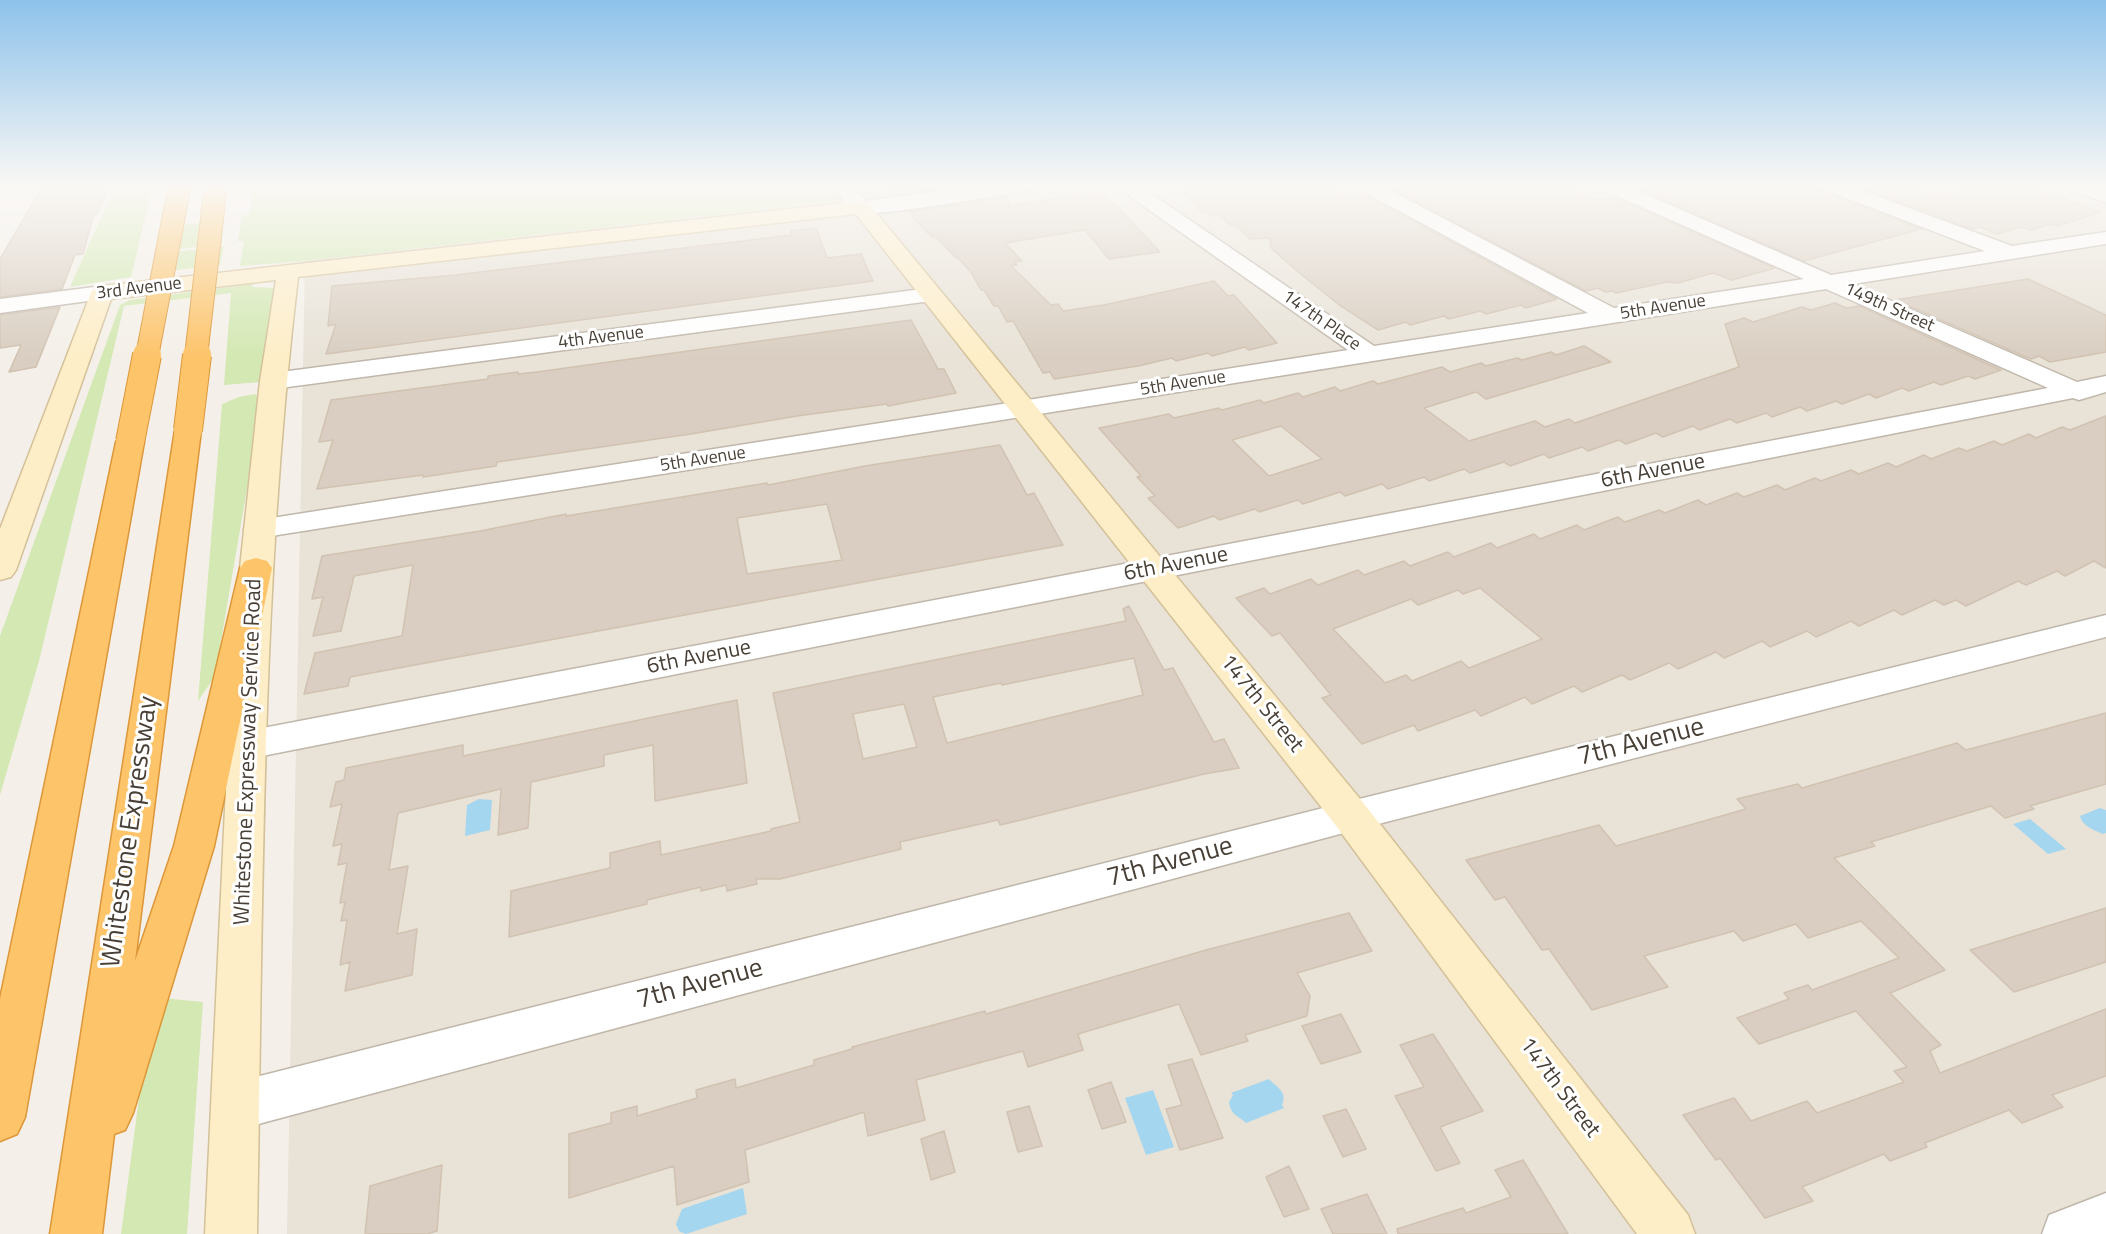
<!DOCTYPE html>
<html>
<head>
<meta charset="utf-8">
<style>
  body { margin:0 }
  canvas { display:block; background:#f4f0e9 }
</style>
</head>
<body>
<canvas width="2106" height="1234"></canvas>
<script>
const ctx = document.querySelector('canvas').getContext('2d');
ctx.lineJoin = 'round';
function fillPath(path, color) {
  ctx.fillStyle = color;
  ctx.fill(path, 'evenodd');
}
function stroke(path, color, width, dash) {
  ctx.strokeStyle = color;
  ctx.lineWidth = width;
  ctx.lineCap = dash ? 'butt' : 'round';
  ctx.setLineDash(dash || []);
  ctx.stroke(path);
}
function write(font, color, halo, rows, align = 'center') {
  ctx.font = font + ' "Titillium Web",sans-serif';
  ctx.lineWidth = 6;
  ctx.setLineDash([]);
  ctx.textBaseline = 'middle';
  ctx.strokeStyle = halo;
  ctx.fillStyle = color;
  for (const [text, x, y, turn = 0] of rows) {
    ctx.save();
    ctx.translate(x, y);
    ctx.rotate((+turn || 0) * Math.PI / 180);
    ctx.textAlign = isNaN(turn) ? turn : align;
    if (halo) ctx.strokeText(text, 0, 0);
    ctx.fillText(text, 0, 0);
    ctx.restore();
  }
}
fillPath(new Path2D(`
  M 828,184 L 2106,184 L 2106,1234 L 287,1234 L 305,261 L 842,200 Z`), '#e8e2d7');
fillPath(new Path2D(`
  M 116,184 L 153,184 L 131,277 L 70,287 Z
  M 255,184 L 828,184 L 842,200 L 305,261 L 240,266 L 244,241 L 238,241 L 242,216 L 249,214 Z
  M 223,220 L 222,244 L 161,251 L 167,227 Z
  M 224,246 L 220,265 L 160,272 L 159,254 Z
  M 253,284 L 252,287 L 274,288 L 260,382 L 224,385 L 231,293 L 124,306 L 39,661 L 0,795 L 0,636 L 120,305 L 130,300 Z
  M 255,394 L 262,401 L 215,676 L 198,701 L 222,404 L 239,397 Z
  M 162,998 L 203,1002 L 187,1234 L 121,1234 L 144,1060 Z`), '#d3e8b2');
fillPath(new Path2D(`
  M 479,799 L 492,800 L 490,830 L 465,836 L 467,805 Z
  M 2100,808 L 2106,810 L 2106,833 L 2103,834 C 2094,830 2082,826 2080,816 Z
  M 2030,819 L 2066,849 L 2048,854 L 2013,824 Z
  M 1269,1079 C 1276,1087 1288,1091 1282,1105 L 1284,1108 L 1246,1123 C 1238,1115 1231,1116 1229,1102 L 1233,1095 L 1231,1093 Z
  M 1153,1090 L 1174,1147 L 1146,1155 L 1125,1098 Z
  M 743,1188 L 747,1214 L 686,1234 L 679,1231 L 676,1224 L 682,1209 Z`), '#a5d6f0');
const building = new Path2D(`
  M 44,184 L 111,184 L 97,214 L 94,214 L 83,254 L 75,255 L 62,289 L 0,297 L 0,259 Z
  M 886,184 L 975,184 L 895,195 Z
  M 1175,184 L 1327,184 L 1351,197 L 1363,194 L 1557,299 L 1526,308 L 1521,305 L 1486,314 L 1480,311 L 1449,319 L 1444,316 L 1410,325 L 1406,322 L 1378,330 L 1338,304 L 1297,271 L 1271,248 L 1270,238 L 1250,239 L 1236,226 L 1231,226 L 1219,215 L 1210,216 L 1206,211 L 1202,212 Z
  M 1406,184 L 1562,184 L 1597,200 L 1613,197 L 1775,268 L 1732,280 L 1713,273 L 1678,283 L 1667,282 L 1616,293 L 1612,291 L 1606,292 L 1598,288 L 1586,291 L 1390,188 Z
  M 1684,184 L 1816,184 L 1819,190 L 1921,229 L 1804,261 L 1644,191 Z
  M 1889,184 L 1900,184 L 1930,195 L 2000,184 L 2023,184 L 2101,212 L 2057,226 L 2051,224 L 2031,230 L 2021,227 L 1998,234 L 1980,227 L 1973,229 L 1866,190 Z
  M 1096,192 L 1119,208 L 1160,252 L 1109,259 L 1085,230 L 1005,243 L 1022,261 L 1014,262 L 1017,265 L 1011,266 L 1051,305 L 1058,304 L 1063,311 L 1104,305 L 1214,281 L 1228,296 L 1234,295 L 1277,343 L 1249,350 L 1245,347 L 1212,356 L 1208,353 L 1176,361 L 1172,358 L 1138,366 L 1054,379 L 1050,372 L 1043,373 L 1013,321 L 1007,322 L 998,306 L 994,306 L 984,290 L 981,290 L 971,272 L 959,259 L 954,256 L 935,236 L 932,237 L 912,217 L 914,217 L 910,212 L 1008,196 L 1009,206 Z
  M 816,228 L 827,258 L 861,254 L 873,281 L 326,354 L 336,324 L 328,326 L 332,286 L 455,275 L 726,243 L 792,235 L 791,231 Z
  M 2028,279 L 2106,315 L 2106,352 L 2050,362 L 2039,356 L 2031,359 L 1895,300 Z
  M 1835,303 L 1846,308 L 1859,306 L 2001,370 L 1975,379 L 1968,376 L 1941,385 L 1934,382 L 1909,391 L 1902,388 L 1876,398 L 1869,394 L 1842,404 L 1836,401 L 1807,411 L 1800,407 L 1772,417 L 1766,413 L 1737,423 L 1730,419 L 1699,430 L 1693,426 L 1663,437 L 1656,433 L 1626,444 L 1619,440 L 1588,451 L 1582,447 L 1549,458 L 1544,454 L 1510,466 L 1504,462 L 1470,473 L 1464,469 L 1429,481 L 1424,477 L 1388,489 L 1382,484 L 1345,496 L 1340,492 L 1303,504 L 1298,500 L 1259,512 L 1255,509 L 1219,520 L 1214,516 L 1178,528 L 1148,498 L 1155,496 L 1137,477 L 1141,476 L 1099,428 L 1169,414 L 1174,418 L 1219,408 L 1222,410 L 1260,400 L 1264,403 L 1298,393 L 1303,397 L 1335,387 L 1340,391 L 1373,381 L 1378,384 L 1442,367 L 1450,372 L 1481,363 L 1486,366 L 1517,358 L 1522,360 L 1551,352 L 1556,355 L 1584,346 L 1611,362 L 1486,399 L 1476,392 L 1424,408 L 1469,441 L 1535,421 L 1545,427 L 1569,419 L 1575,423 L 1739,367 L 1725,324 L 1744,318 L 1753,322 L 1802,307 L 1811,310 ZM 1281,426 L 1322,459 L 1269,476 L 1232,440 Z
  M 60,307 L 36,367 L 9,372 L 21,345 L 0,348 L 0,315 Z
  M 911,320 L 938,369 L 944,369 L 956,393 L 888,406 L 887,404 L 797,416 L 691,434 L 497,462 L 496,466 L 423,477 L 423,475 L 317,489 L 333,440 L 319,442 L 331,400 L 488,379 L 488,376 L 518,372 L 518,374 L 537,372 Z
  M 2106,416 L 2106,568 L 2094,561 L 2065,576 L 2057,571 L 2026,585 L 2018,581 L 1966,606 L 1956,600 L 1944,605 L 1935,600 L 1902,615 L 1894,610 L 1859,626 L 1851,621 L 1816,637 L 1807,631 L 1770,647 L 1762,641 L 1724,658 L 1716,652 L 1678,669 L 1669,663 L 1630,680 L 1622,675 L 1582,692 L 1574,686 L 1532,704 L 1525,697 L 1481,716 L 1475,710 L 1418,731 L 1414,725 L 1362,744 L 1322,698 L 1331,695 L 1280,633 L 1272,636 L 1236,598 L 1264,588 L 1270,594 L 1311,579 L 1318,585 L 1358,570 L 1364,575 L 1404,561 L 1410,566 L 1448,552 L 1454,557 L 1491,543 L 1497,548 L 1534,534 L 1540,539 L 1577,525 L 1584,530 L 1618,517 L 1625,522 L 1659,510 L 1665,513 L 1698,500 L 1706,505 L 1737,493 L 1744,497 L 1777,485 L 1785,490 L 1815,478 L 1821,481 L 1851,470 L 1859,474 L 1888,463 L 1896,467 L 1924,455 L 1931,459 L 1959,448 L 1967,451 L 1994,441 L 2002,445 L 2029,434 L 2036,438 L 2062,427 L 2070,430 ZM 1480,588 L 1542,639 L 1469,668 L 1461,661 L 1412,681 L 1406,675 L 1385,683 L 1333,629 L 1411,599 L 1418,605 L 1458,590 L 1463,594 Z
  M 1000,445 L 1027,495 L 1034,493 L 1063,545 L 350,677 L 348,686 L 304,694 L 315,653 L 402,636 L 413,565 L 354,576 L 341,631 L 313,636 L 323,597 L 312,599 L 322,556 L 480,531 L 566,514 L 566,516 L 767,483 L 768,485 L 865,466 ZM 827,504 L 842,560 L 747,574 L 737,518 Z
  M 1129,606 L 1164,670 L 1173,668 L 1214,742 L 1224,739 L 1239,768 L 1204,774 L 1017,821 L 1000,825 L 998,820 L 900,842 L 901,849 L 780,879 L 756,879 L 757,884 L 727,891 L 726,885 L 701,891 L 701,887 L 647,900 L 647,904 L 509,937 L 511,891 L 610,868 L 610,853 L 660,841 L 661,855 L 771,831 L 771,829 L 800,822 L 773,693 L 1126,621 L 1123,609 ZM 1134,658 L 1143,695 L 947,743 L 933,697 L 1001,683 L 1002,685 ZM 904,704 L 917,747 L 863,759 L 853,714 Z
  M 737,700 L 747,783 L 655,801 L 653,745 L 604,755 L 604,766 L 531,782 L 528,828 L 498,835 L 501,789 L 398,813 L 389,870 L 408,866 L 397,934 L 417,929 L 412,975 L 345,991 L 350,962 L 340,965 L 347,920 L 341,921 L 345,902 L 340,903 L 347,863 L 338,865 L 342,844 L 333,846 L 342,804 L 330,807 L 336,782 L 344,780 L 346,768 L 463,745 L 463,756 Z
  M 2106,713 L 2106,784 L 2030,806 L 2034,809 L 2005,818 L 1991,806 L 1871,842 L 1875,846 L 1834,858 L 1945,970 L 1890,993 L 1941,1045 L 1930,1051 L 1940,1073 L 2106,1009 L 2106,1076 L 2052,1095 L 2063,1107 L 2022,1123 L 2009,1110 L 1925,1143 L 1927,1147 L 1890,1161 L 1884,1154 L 1802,1187 L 1813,1201 L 1765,1218 L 1720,1158 L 1716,1160 L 1683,1115 L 1734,1098 L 1751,1121 L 1807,1101 L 1817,1113 L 1904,1082 L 1894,1071 L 1907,1067 L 1856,1011 L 1759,1044 L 1737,1018 L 1789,999 L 1784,993 L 1808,985 L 1812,990 L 1899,958 L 1861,921 L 1808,938 L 1796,924 L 1743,941 L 1734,931 L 1644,956 L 1668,987 L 1592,1010 L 1549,949 L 1542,950 L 1505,897 L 1495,900 L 1466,860 L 1599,825 L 1616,846 L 1746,809 L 1737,799 L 1798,784 L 1802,788 L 1957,743 L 1966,750 Z
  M 2106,908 L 2106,962 L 2014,992 L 1970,950 Z
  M 1349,913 L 1372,951 L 1297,973 L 1310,996 L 1307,1016 L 1245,1035 L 1248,1041 L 1201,1055 L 1179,1004 L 1078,1034 L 1083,1050 L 1028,1067 L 1023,1051 L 916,1080 L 925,1120 L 868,1136 L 864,1112 L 745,1150 L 749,1182 L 677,1205 L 674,1166 L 569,1198 L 569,1134 L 611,1123 L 611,1113 L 637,1106 L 637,1116 L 697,1098 L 696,1090 L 735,1079 L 736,1088 L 814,1065 L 814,1060 L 852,1049 L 852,1047 L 985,1011 L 986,1014 L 1206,950 Z
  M 1341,1014 L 1361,1052 L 1321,1064 L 1302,1026 Z
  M 1433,1034 L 1483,1111 L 1440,1127 L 1460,1163 L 1436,1171 L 1395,1096 L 1424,1087 L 1400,1045 Z
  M 1192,1059 L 1223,1138 L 1180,1150 L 1166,1109 L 1182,1105 L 1168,1065 Z
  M 1111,1082 L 1126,1122 L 1102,1129 L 1088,1090 Z
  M 1029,1106 L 1042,1146 L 1018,1152 L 1007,1112 Z
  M 1346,1109 L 1366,1149 L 1343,1157 L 1323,1116 Z
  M 944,1131 L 955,1172 L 931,1180 L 921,1139 Z
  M 1523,1160 L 1568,1234 L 1398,1234 L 1397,1229 L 1463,1208 L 1466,1213 L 1511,1197 L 1495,1170 Z
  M 442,1165 L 437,1231 L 427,1234 L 365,1234 L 370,1186 Z
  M 1289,1166 L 1309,1209 L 1284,1217 L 1266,1177 Z
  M 1367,1194 L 1387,1234 L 1333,1234 L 1321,1209 Z`);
fillPath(building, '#d9cec1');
stroke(building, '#d1c2b1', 1.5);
const street = new Path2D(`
  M 831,184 L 851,184 L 866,201 L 991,184 L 1038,184 L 1035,188 L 1028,190 C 1002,194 872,219 856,212 C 847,208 837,192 831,184 Z
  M 1116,184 L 1137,184 L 1374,346 L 1588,313 L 1357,188 L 1355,184 L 1378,184 L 1614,308 L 1804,279 L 1599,188 L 1597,184 L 1622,184 L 1831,275 L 1985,251 L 1820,188 L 1818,184 L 1844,184 L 2012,246 L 2106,232 L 2106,244 L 1853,284 L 2077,382 L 2106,376 L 2106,392 L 2079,400 L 2073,398 L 247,759 L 234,755 L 228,745 L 234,735 L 247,731 L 2048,388 L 1826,289 L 259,538 L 248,535 L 244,529 L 248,523 L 259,520 L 1348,350 L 1118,188 Z
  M 2058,184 L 2087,184 L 2106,190 L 2106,202 L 2061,188 Z
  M 102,286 L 110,288 L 113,293 L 110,298 L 0,313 L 0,299 Z
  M 930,288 L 938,290 L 941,295 L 938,300 L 273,389 L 264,386 L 260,381 L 264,376 L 273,373 Z
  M 2106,615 L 2106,637 L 1351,831 L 236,1130 L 219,1123 L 212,1106 L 219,1089 L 236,1082 L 1351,801 Z
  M 2106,1193 L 2106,1234 L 2042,1234 L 2049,1215 Z`);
const secondary = new Path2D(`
  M 861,201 L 868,203 L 1365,805 L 1688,1215 L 1695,1234 L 1637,1234 L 1337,827 L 856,214 L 298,277 C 260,594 263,915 257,1234 L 205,1234 L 228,745 L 237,651 L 240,568 L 260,381 L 276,280 L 111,299 L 16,570 L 11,577 L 0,580 L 0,529 L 91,293 L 94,288 L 102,286 Z`);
const highway = new Path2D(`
  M 188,422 L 198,424 L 201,430 L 135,961 L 174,846 L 240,568 L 245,561 L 256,558 L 267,561 L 272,568 L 214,846 L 133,1113 L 125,1130 L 114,1134 L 102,1234 L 50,1234 L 175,430 L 178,424 Z
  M 130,434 L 140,436 L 144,442 L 25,1117 L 17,1134 L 0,1141 L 0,999 L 116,442 L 120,436 Z`);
stroke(street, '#c0b7ab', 3);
stroke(secondary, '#d4c199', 3);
stroke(highway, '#dd9739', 3);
fillPath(street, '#fff');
fillPath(secondary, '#feeec8');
fillPath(highway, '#fdc46a');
const highwayBridgeFar1 = new Path2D(`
  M 147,356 L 180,184
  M 196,356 L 216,184`);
const highwayBridge = new Path2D(`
  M 188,430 L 197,355
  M 130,442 L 147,355`);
stroke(highwayBridgeFar1, '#dd9739', 24, []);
stroke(highwayBridge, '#dd9739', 30, []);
stroke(highwayBridgeFar1, '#fdc46a', 22);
stroke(highwayBridge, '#fdc46a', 28);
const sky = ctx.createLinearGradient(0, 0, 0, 357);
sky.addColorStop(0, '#8dc2eb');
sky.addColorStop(0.52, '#faf8f5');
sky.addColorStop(1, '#faf8f500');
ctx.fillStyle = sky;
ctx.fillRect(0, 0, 2106, 357);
write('18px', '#484037', '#fff', [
  ["3rd Avenue",139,289,-7],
  ["5th Avenue",1663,308,-9],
  ["149th Street",1889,308,24],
  ["147th Place",1321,321,35],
  ["4th Avenue",601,338,-7],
  ["5th Avenue",1183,384,-9],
  ["5th Avenue",703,460,-9]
]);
write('22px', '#484037', '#fff', [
  ["6th Avenue",1653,472,-11],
  ["6th Avenue",1176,565,-11],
  ["6th Avenue",699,658,-11],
  ["147th Street",1261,704,51],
  ["Whitestone Expressway Service Road",249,752,-88],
  ["147th Street",1559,1088,53]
]);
write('27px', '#484037', '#fff', [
  ["7th Avenue",1641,743,-14],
  ["Whitestone Expressway",131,832,-82],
  ["7th Avenue",1170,863,-15],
  ["7th Avenue",700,985,-15]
]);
</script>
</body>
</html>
